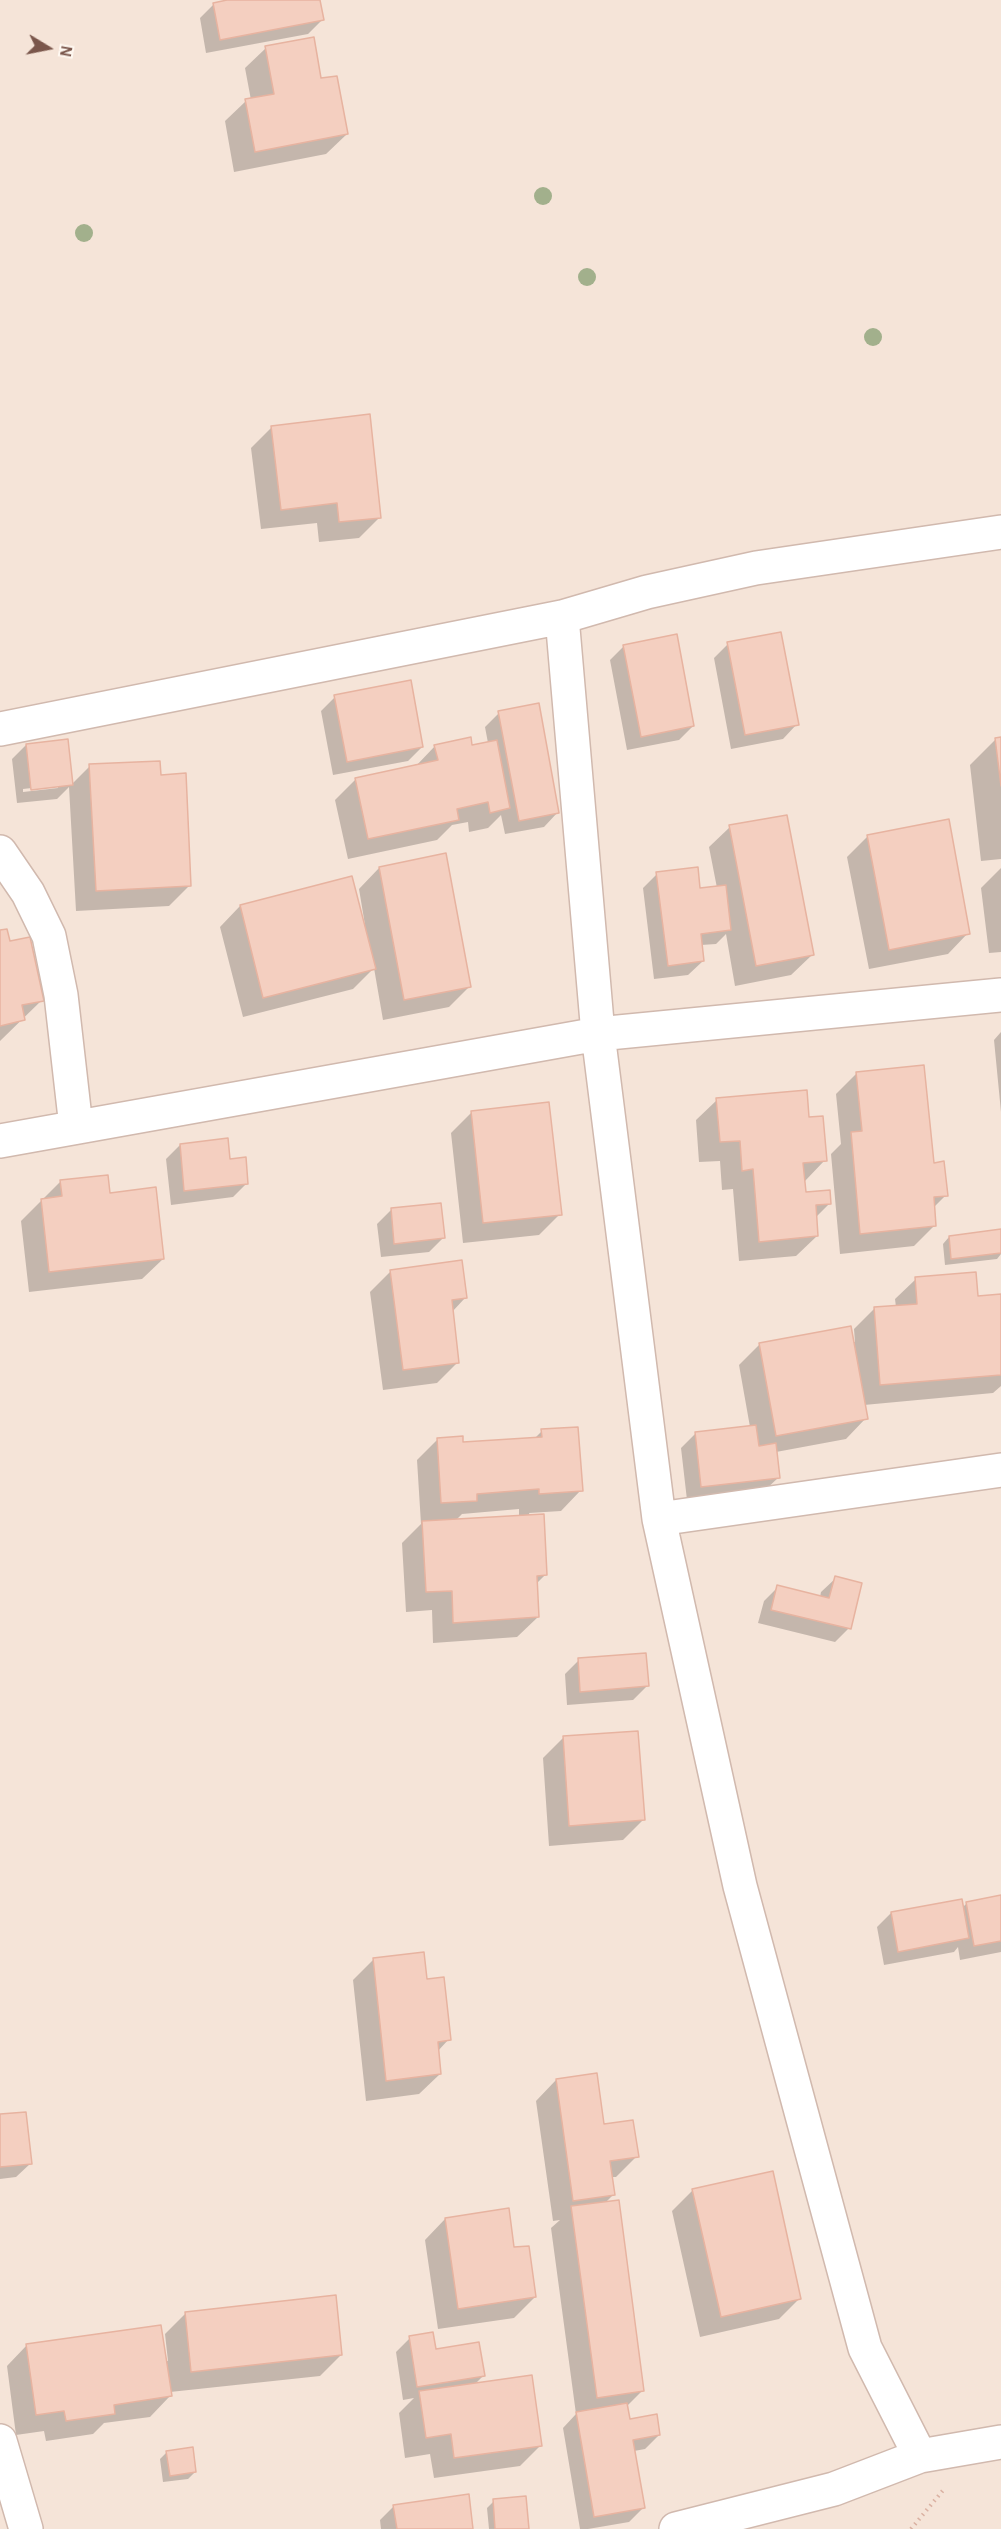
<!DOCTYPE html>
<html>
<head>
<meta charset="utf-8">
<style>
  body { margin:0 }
  #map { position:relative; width:1001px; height:2529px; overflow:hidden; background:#fdf3ea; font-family:"Alegreya Sans",sans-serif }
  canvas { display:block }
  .north { position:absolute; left:18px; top:18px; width:60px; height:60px; -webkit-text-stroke:4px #fff8f1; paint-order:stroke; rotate:100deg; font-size:16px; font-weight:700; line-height:24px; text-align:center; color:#7a564b }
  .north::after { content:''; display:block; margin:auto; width:21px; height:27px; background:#7a564b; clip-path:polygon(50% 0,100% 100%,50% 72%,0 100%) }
</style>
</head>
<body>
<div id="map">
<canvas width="1001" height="2529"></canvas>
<div class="north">N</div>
</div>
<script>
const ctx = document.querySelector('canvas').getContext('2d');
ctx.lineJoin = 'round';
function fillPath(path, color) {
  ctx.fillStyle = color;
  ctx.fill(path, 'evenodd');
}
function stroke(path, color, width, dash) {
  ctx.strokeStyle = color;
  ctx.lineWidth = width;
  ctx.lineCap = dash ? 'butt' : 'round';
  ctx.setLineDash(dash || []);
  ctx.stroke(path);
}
fillPath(new Path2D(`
  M 0,0 L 1001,0 L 1001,2529 L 0,2529 Z`), '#f5e4d8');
fillPath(new Path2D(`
  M 236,0 L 318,0 L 322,20 L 308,34 L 206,53 L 200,18 L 214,4 Z
  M 266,48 L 320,80 L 347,134 L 326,154 L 234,172 L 225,121 L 246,101 L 251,100 L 245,68 Z
  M 272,427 L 380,517 L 359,538 L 319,542 L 317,523 L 261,529 L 251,448 Z
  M 728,644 L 797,724 L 783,739 L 731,749 L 714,658 Z
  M 624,646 L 693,726 L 679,740 L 627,750 L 610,660 Z
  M 335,697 L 422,747 L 408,761 L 333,775 L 321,711 Z
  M 499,713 L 558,812 L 544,827 L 505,834 L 501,815 L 488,828 L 469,832 L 468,822 L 452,825 L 437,840 L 348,859 L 335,800 L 356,779 L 415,767 L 435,746 L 471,746 L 488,743 L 485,727 Z
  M 996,739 L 1001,739 L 1001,859 L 981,861 L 970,765 Z
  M 26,745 L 72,784 L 90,766 L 160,776 L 190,885 L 169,906 L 76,911 L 69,787 L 57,799 L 17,803 L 12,759 ZM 58,785 L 58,788 L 23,792 L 23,789 Z
  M 730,827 L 812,955 L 791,975 L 735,986 L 726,934 L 716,944 L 701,945 L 703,961 L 688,975 L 654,979 L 643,888 L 657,874 L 699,890 L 717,888 L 709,847 Z
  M 868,836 L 968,933 L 948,954 L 869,969 L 847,857 Z
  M 445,855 L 470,986 L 449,1007 L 383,1020 L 374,968 L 353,989 L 243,1017 L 220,927 L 240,906 L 365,925 L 359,889 L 379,868 Z
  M 1001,868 L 1001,952 L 989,953 L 981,888 Z
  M 0,932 L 42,1000 L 0,1041 Z
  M 1001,1032 L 1001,1112 L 994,1040 Z
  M 857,1073 L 932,1164 L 946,1195 L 933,1208 L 935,1225 L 914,1246 L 840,1254 L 831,1154 L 841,1144 L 836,1094 Z
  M 717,1100 L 808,1119 L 825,1160 L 805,1181 L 804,1193 L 829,1204 L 815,1218 L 817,1236 L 796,1256 L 739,1261 L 733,1189 L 722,1190 L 720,1161 L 699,1162 L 696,1120 Z
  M 472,1112 L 560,1214 L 539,1235 L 463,1243 L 451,1133 Z
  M 180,1145 L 247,1183 L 233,1197 L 171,1205 L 166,1159 Z
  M 61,1181 L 109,1194 L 163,1259 L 142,1279 L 29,1292 L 21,1221 Z
  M 391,1210 L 443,1238 L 429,1252 L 381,1257 L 377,1224 Z
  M 1001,1235 L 1001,1254 L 997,1259 L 945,1265 L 943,1244 L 949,1237 Z
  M 391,1271 L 465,1298 L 452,1312 L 458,1362 L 437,1383 L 383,1390 L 370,1292 Z
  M 916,1279 L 977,1298 L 1001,1296 L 1001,1386 L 993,1393 L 864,1405 L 866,1418 L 846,1439 L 776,1452 L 779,1477 L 764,1491 L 687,1500 L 681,1448 L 695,1434 L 750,1427 L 739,1365 L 760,1344 L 855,1342 L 854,1329 L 874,1309 L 896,1307 L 895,1299 Z
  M 542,1431 L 581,1490 L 561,1511 L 529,1513 L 546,1574 L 536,1584 L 538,1617 L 517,1637 L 433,1643 L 432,1610 L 406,1612 L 402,1543 L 421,1524 L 417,1460 L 437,1440 L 462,1444 L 534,1439 ZM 519,1509 L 519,1517 L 455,1521 L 462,1514 Z
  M 836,1578 L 849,1628 L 835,1642 L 758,1623 L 764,1601 L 778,1587 L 820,1597 L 821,1592 Z
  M 579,1660 L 647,1686 L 633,1700 L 567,1705 L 565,1674 Z
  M 563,1738 L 643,1820 L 623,1840 L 549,1846 L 543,1758 Z
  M 1001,1897 L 1001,1952 L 960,1960 L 958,1947 L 954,1952 L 884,1965 L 877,1927 L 891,1913 L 962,1908 L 967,1903 Z
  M 373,1960 L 426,1981 L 449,2039 L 437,2052 L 440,2074 L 419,2094 L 366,2101 L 353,1980 Z
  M 556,2080 L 637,2156 L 616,2177 L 611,2177 L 613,2195 L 605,2203 L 642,2391 L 626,2407 L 629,2420 L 659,2435 L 645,2449 L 634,2451 L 644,2507 L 629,2522 L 588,2529 L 580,2529 L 563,2428 L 576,2414 L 551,2228 L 560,2220 L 553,2221 L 536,2101 Z
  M 0,2116 L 31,2163 L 16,2177 L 0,2179 Z
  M 693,2190 L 799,2299 L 779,2319 L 700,2337 L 672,2211 Z
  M 445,2219 L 513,2249 L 535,2297 L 514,2318 L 438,2329 L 425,2240 Z
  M 186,2313 L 341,2355 L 320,2376 L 170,2392 L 170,2396 L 150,2417 L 104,2423 L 93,2434 L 46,2441 L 44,2431 L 16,2435 L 7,2366 L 27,2345 L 168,2361 L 165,2334 Z
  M 410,2338 L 483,2376 L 474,2385 L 541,2445 L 520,2466 L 434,2478 L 430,2454 L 405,2458 L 399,2413 L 414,2398 L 403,2400 L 396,2352 Z
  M 167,2452 L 195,2472 L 188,2479 L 163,2482 L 160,2459 Z
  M 494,2501 L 528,2529 L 489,2529 L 487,2508 Z
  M 394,2506 L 472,2529 L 381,2529 L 380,2520 Z`), '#0003');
const building = new Path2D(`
  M 227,0 L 320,0 L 324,20 L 220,40 L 213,3 Z
  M 314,37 L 321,78 L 337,76 L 348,134 L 255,152 L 245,99 L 274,94 L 265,46 Z
  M 370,414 L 381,518 L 339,522 L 337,503 L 281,510 L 271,426 Z
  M 781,632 L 799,725 L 745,735 L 727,642 Z
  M 677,634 L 694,726 L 641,737 L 623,645 Z
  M 411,680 L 423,747 L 347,762 L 334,695 Z
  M 539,703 L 559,813 L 519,821 L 498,711 Z
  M 471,737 L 472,745 L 497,740 L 510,808 L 490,813 L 488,802 L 457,809 L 459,820 L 368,839 L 355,778 L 438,760 L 434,745 Z
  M 1001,737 L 1001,786 L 995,738 Z
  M 68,739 L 73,785 L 31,790 L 26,744 Z
  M 160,761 L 161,775 L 186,773 L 191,886 L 96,891 L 89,764 Z
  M 787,815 L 814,955 L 756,966 L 729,825 Z
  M 949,819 L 970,934 L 889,950 L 867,835 Z
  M 446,853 L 471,987 L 404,1000 L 379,867 Z
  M 698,867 L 700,888 L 726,885 L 731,930 L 701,934 L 704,961 L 668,966 L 656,872 Z
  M 352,876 L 376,969 L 263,998 L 240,905 Z
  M 7,929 L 10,941 L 30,937 L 44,1001 L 22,1005 L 25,1020 L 0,1026 L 0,930 Z
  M 924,1065 L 934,1163 L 944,1161 L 948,1196 L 934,1197 L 936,1226 L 860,1234 L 851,1132 L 862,1131 L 856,1072 Z
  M 807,1090 L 809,1117 L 823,1116 L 827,1161 L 803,1163 L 806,1192 L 830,1190 L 831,1204 L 816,1205 L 818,1236 L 759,1242 L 753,1169 L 742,1171 L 740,1141 L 720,1142 L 716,1098 Z
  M 549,1102 L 562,1215 L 483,1223 L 471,1111 Z
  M 228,1138 L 230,1159 L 246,1157 L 248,1184 L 184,1191 L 180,1144 Z
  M 108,1175 L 110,1193 L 156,1187 L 164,1259 L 49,1272 L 41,1199 L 62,1196 L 60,1180 Z
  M 441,1203 L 445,1238 L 394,1244 L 391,1208 Z
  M 1001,1229 L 1001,1253 L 951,1259 L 949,1236 Z
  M 462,1260 L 467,1298 L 452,1300 L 459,1363 L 403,1370 L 390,1270 Z
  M 976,1272 L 978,1296 L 1001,1294 L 1001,1375 L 880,1385 L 874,1307 L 917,1304 L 915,1277 Z
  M 851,1326 L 868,1419 L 776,1436 L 759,1343 Z
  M 756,1425 L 759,1446 L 776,1443 L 780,1478 L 701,1487 L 695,1432 Z
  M 578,1427 L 583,1491 L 539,1494 L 539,1489 L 477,1494 L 477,1501 L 441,1503 L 437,1438 L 463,1436 L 463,1442 L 542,1437 L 541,1429 Z
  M 544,1514 L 547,1575 L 537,1576 L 539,1617 L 453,1623 L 452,1591 L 426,1592 L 422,1521 Z
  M 835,1576 L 862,1583 L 851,1629 L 771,1610 L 777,1585 L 829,1598 Z
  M 646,1653 L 649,1686 L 580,1692 L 578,1658 Z
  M 638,1731 L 645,1820 L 569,1826 L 563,1736 Z
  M 1001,1895 L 1001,1941 L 974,1946 L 966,1902 Z
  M 962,1899 L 969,1938 L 898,1952 L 891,1912 Z
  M 424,1952 L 427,1979 L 444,1977 L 451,2040 L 438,2042 L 441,2074 L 386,2081 L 373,1958 Z
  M 597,2073 L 604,2124 L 633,2120 L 639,2157 L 610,2161 L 615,2195 L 573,2201 L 556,2079 Z
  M 26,2112 L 32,2164 L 0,2167 L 0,2114 Z
  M 773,2171 L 801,2299 L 721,2317 L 692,2189 Z
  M 619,2200 L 644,2391 L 597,2398 L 571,2206 Z
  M 509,2208 L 514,2247 L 529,2246 L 536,2297 L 458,2309 L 445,2218 Z
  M 336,2295 L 342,2355 L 191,2372 L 185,2312 Z
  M 161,2325 L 172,2396 L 114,2405 L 115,2414 L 66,2421 L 64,2411 L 36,2415 L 26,2344 Z
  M 433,2332 L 436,2349 L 479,2342 L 485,2376 L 417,2387 L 409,2336 Z
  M 532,2375 L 542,2446 L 454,2458 L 451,2434 L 426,2438 L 419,2391 Z
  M 627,2403 L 630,2419 L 657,2414 L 660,2435 L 633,2440 L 645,2508 L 594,2517 L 576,2412 Z
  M 193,2447 L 196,2472 L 170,2476 L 166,2451 Z
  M 469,2494 L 473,2529 L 397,2529 L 393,2505 Z
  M 526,2496 L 529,2529 L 495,2529 L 493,2499 Z`);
fillPath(building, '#f4cfc0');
stroke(building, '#e7b3a0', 1.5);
const minor = new Path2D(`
  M 562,617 L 647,592 L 756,568 L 1001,532
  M 0,729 L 562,617 L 598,1034 L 659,1519 L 740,1886 L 865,2348 L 920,2456
  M 0,852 L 28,893 L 49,936 L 61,995 L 76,1127
  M 0,1141 L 598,1034 L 1001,995
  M 659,1519 L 1001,1470
  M 0,2441 L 26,2529
  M 676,2529 L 834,2489 L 920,2456 L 1001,2442`);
stroke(minor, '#d1b9ae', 36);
stroke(new Path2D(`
  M 911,2529 L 945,2488`), '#dab1a2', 4, [1.5, 4.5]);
stroke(minor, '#fff', 33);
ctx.fillStyle = '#a2b08c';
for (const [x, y] of [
  [543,196],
  [84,233],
  [587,277],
  [873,337]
]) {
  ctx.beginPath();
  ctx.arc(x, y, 9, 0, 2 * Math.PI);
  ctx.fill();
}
</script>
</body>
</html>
